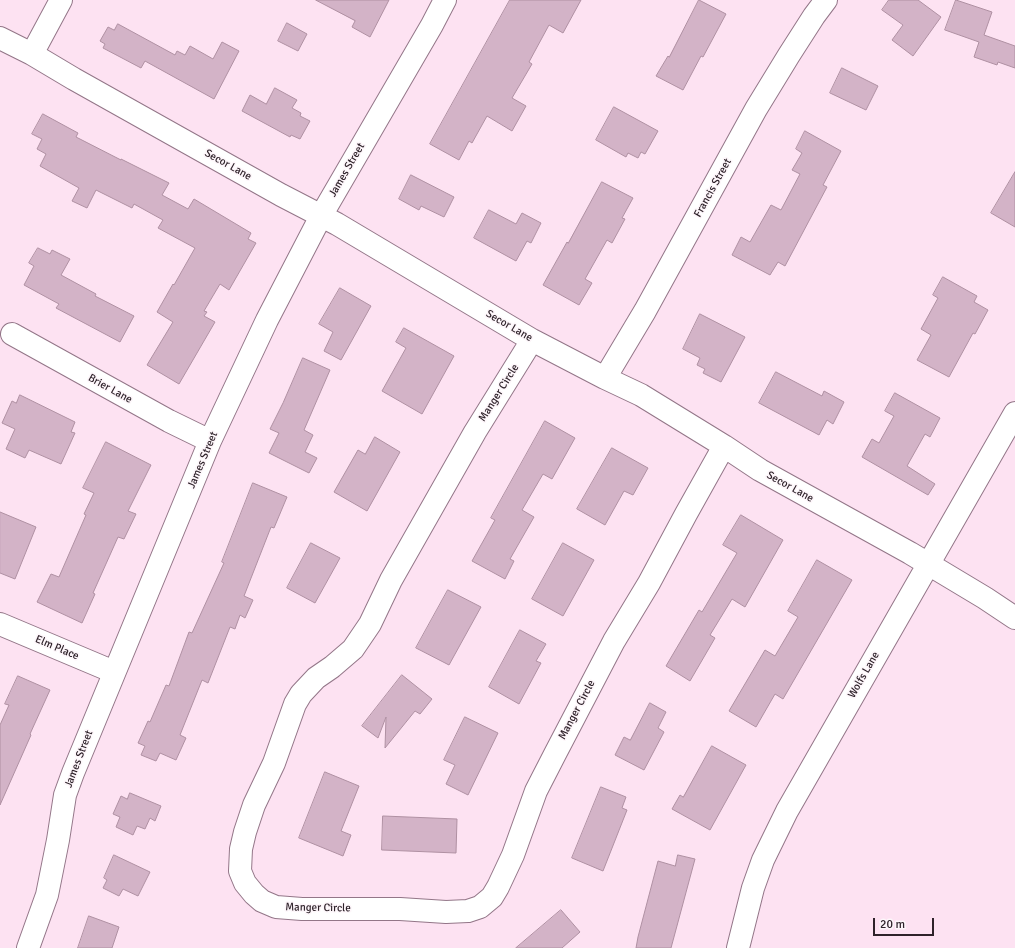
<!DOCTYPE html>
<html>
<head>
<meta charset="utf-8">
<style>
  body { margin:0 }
  #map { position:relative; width:1015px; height:948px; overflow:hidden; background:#fde2f2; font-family:Signika,sans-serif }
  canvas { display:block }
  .scale { position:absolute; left:873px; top:918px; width:61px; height:18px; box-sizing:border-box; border:2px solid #2e222a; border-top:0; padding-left:5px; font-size:12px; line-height:14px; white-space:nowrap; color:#2e222a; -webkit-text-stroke:3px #fdf6fa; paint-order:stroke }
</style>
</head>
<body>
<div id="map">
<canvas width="1015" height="948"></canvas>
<div class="scale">20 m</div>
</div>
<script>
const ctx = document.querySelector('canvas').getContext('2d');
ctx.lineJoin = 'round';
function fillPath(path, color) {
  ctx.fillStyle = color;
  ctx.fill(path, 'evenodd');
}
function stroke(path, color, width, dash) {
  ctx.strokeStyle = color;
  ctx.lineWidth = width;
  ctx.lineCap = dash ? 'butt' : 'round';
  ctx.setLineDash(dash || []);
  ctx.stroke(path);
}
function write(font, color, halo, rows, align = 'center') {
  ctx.font = font + ' Signika,sans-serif';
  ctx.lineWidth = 3;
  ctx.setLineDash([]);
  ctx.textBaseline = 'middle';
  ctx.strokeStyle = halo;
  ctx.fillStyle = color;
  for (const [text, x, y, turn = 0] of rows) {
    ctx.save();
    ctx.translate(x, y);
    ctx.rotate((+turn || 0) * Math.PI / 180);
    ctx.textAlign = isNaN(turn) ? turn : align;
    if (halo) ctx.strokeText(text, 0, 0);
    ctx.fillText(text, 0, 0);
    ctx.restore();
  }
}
const building = new Path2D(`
  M 316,0 L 389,0 L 370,37 L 352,27 L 355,21 Z
  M 510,0 L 581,0 L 563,33 L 549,25 L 529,62 L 532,64 L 512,98 L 526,106 L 512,131 L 487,116 L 472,143 L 469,141 L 459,160 L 430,144 Z
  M 699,0 L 726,14 L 703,57 L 701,56 L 683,90 L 656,76 L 668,56 L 669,57 Z
  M 889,0 L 918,0 L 941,17 L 913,56 L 892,40 L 903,25 L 882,10 Z
  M 956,0 L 992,12 L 984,35 L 1015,46 L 1015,68 L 998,62 L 997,65 L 974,57 L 979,42 L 945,30 Z
  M 287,23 L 307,34 L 298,51 L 278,41 Z
  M 118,24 L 175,55 L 177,51 L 185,55 L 190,46 L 213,59 L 222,42 L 239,51 L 214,99 L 145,61 L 141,68 L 103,48 L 105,44 L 100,41 L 108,27 L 114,30 Z
  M 842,68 L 878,86 L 866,110 L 830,93 Z
  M 275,88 L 297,100 L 292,108 L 301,113 L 300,116 L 310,121 L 300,139 L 291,135 L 290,137 L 242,111 L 250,95 L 266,104 Z
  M 614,107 L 658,131 L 645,154 L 641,152 L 638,158 L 628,153 L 626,157 L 596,140 Z
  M 43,114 L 78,133 L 76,137 L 121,160 L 121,159 L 169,183 L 162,195 L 188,209 L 194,199 L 251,233 L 248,239 L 256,243 L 229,290 L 220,284 L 204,311 L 207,312 L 204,316 L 215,322 L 179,384 L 147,365 L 173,322 L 157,312 L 173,284 L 174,285 L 195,248 L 158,228 L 163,220 L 134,204 L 132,208 L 96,190 L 87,208 L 72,201 L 79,188 L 40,166 L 46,154 L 37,149 L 42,139 L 32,134 Z
  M 805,131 L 841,151 L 823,185 L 827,187 L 785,266 L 778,262 L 770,275 L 732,255 L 741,237 L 750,242 L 771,205 L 781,210 L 800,174 L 792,170 L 802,153 L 796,149 Z
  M 1015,172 L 1015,227 L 991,213 Z
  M 411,175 L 454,197 L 444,217 L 421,206 L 419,210 L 399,199 Z
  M 602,182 L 633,198 L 622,218 L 625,219 L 612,243 L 607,240 L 585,279 L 592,283 L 579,305 L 543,285 L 567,242 L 568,243 Z
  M 489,210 L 516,224 L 522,213 L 541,223 L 531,243 L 527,241 L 516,261 L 474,238 Z
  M 38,248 L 50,254 L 52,250 L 70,259 L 61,275 L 96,294 L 95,296 L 134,316 L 120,342 L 56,308 L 59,304 L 24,285 L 34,266 L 29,263 Z
  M 943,277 L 977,296 L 974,302 L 988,310 L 975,334 L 973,333 L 949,377 L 917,360 L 931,335 L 921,329 L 938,298 L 933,295 Z
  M 340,288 L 371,306 L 341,360 L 324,351 L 333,332 L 319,324 Z
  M 700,314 L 745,337 L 721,382 L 703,373 L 705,369 L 697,365 L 700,358 L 683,349 Z
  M 404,328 L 454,356 L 422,414 L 382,391 L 406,348 L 396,342 Z
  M 303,358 L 330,370 L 304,430 L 313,435 L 305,452 L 317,458 L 309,473 L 269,453 L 279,433 L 270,429 L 283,403 Z
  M 776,372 L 822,396 L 824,391 L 844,402 L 833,424 L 827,420 L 819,435 L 759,403 Z
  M 895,393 L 940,418 L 930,437 L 925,434 L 907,466 L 935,484 L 928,495 L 862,457 L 872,439 L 879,443 L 894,416 L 885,411 Z
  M 20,395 L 75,422 L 71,432 L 75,433 L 61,464 L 29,450 L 25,458 L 6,449 L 15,429 L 2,423 L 12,401 L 16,403 Z
  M 545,421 L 575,438 L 552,479 L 543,474 L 522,510 L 534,517 L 510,559 L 514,561 L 505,579 L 472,561 L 495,520 L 491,518 Z
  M 375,437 L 400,452 L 367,511 L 334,492 L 358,450 L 365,454 Z
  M 106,442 L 151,465 L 128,511 L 136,514 L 124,539 L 118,537 L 93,593 L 95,594 L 82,623 L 37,602 L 51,574 L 59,577 L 86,515 L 84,514 L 94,493 L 83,488 Z
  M 612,448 L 648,468 L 633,495 L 624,491 L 605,525 L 577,509 Z
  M 253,483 L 287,497 L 274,528 L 271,527 L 244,596 L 253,600 L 245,618 L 240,615 L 235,629 L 230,627 L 208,683 L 202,680 L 180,735 L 186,738 L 176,760 L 160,753 L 156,761 L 141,755 L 145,746 L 138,743 L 148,721 L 150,722 L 166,685 L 169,686 L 189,632 L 192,633 L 224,563 L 222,562 Z
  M 0,512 L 36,527 L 15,579 L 0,573 Z
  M 741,515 L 783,540 L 745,607 L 732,599 L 710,635 L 715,638 L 690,681 L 666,666 L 699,610 L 702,612 L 737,553 L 723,545 Z
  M 311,543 L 340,558 L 315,603 L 287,588 Z
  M 563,543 L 594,560 L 563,616 L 532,599 Z
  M 817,560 L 852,580 L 783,699 L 775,694 L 756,727 L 729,711 L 765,650 L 775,656 L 798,617 L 788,611 Z
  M 448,590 L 481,607 L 449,665 L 416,648 Z
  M 520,630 L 546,644 L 536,661 L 541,663 L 519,704 L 489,687 Z
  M 402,675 L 432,699 L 420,714 L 415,711 L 385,748 L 386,717 L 378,738 L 362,726 Z
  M 18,676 L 50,690 L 30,734 L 31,735 L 0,805 L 0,725 L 9,705 L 5,704 Z
  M 650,703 L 666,712 L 658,728 L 664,732 L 644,770 L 615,755 L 624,737 L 630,740 Z
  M 465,717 L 498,733 L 468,795 L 446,784 L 455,765 L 444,760 Z
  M 712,746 L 746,765 L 710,830 L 672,809 L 680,795 L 683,797 Z
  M 325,772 L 359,786 L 341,831 L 351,835 L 343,856 L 299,838 Z
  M 601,787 L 626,797 L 622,808 L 627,810 L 603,871 L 572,858 Z
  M 130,793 L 161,806 L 155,821 L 150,818 L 145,829 L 137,826 L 133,835 L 116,827 L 120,817 L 113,814 L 121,796 L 127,799 Z
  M 383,816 L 457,819 L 456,853 L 382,850 Z
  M 114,855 L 150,872 L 138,896 L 123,889 L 119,896 L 103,888 L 107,880 L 104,878 Z
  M 678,855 L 695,859 L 671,948 L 636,948 L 638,937 L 658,861 L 675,866 Z
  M 561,910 L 580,932 L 562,948 L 516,948 Z
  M 89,916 L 119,927 L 112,948 L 78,948 Z`);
fillPath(building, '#d3b3c7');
stroke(building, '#af90a2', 1);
const minor = new Path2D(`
  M 0,38 L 32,54 L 74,79 L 281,195 L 337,224 L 532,340 L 605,378 L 641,395 L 724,446 L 760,470 L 910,553 L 985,598 L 1015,618
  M 32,54 L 61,0
  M 12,334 L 169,421 L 210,441
  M 532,340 L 475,432 L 391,580 L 370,624 L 353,649 L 332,667 L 316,678 L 301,694 L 295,704 L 274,763 L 254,805 L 245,832 L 241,849 L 240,871 L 245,883 L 254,894 L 262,901 L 276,907 L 302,909 L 400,909 L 446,912 L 468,911 L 480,907 L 492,897 L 498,887 L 513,855 L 536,791 L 555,754 L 614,641 L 649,583 L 686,514 L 724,446
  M 605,378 L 645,311 L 756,109 L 789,55 L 814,16 L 826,0
  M 0,624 L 114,672
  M 28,948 L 47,895 L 58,840 L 65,795 L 73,773 L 210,441 L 267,320 L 321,216 L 432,25 L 445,0
  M 738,948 L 753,888 L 763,860 L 787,811 L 1015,413`);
stroke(minor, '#937688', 24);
stroke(minor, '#fff', 22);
write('11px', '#2e222a', '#fdf6fa', [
  ["Secor Lane",228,165,29],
  ["James Street",347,170,-60],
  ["Francis Street",713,188,-61],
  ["Secor Lane",509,326,30],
  ["Brier Lane",110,389,29],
  ["Manger Circle",499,393,-58],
  ["James Street",203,460,-67],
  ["Secor Lane",790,487,29],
  ["Elm Place",57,648,23],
  ["Wolfs Lane",864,675,-60],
  ["Manger Circle",577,710,-62],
  ["James Street",79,759,-69],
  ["Manger Circle",318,908,1]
]);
</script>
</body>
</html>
